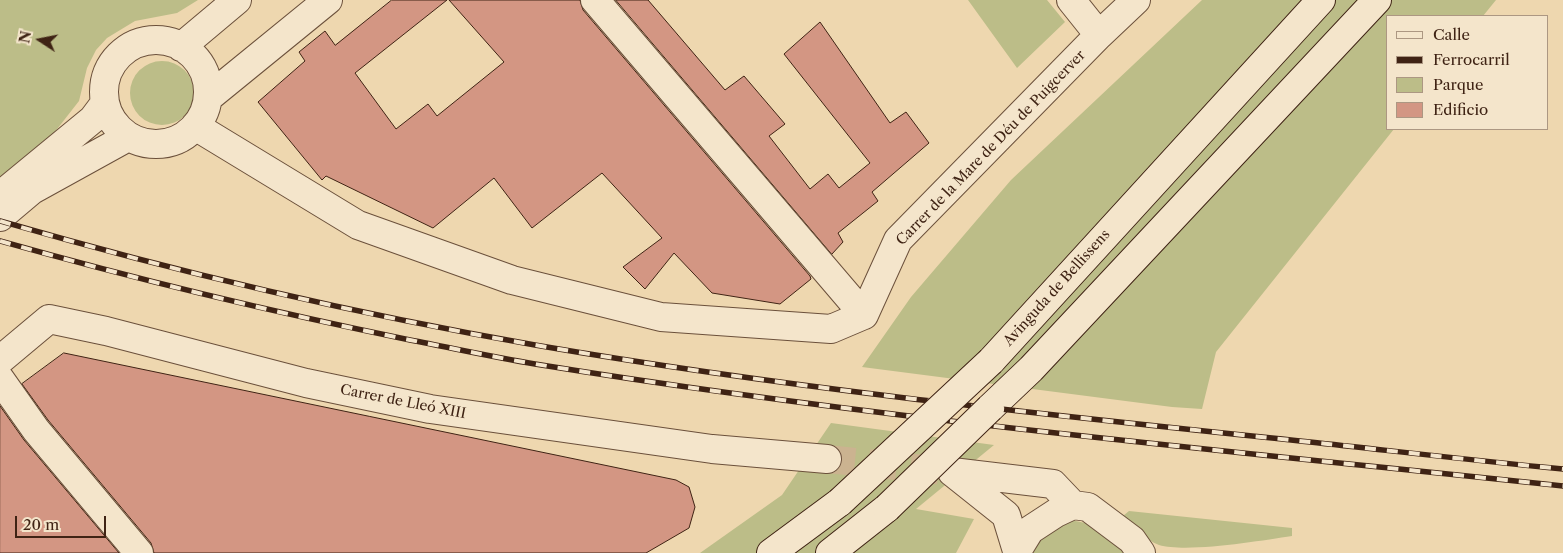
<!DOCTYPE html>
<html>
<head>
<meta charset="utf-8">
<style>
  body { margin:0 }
  #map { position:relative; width:1563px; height:553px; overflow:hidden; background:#eed7af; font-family:"Libre Caslon Text",serif }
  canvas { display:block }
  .legend { position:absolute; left:1386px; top:15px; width:162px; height:115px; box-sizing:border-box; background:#f4e5cb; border:1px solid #ac9782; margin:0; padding:6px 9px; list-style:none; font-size:15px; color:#3f2314 }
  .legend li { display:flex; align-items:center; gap:10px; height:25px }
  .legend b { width:25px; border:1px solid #ac9782 }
  .north { position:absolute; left:15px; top:15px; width:50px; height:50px; -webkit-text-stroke:4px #f4e5cb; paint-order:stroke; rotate:281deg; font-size:14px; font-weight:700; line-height:20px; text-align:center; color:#3f2314 }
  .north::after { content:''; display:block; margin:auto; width:18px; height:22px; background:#3f2314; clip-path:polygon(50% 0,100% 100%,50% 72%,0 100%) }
  .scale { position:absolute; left:15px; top:516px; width:91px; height:22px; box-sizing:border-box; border:2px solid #3f2314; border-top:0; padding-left:6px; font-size:15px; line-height:18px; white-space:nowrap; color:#3f2314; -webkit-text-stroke:4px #f4e5cb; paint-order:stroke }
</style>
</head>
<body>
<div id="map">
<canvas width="1563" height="553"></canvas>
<ul class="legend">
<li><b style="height:6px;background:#f4e5cb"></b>Calle</li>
<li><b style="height:6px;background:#3f2314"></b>Ferrocarril</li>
<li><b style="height:14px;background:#bcbd88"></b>Parque</li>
<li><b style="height:14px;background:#d39683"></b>Edificio</li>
</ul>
<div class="north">N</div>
<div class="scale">20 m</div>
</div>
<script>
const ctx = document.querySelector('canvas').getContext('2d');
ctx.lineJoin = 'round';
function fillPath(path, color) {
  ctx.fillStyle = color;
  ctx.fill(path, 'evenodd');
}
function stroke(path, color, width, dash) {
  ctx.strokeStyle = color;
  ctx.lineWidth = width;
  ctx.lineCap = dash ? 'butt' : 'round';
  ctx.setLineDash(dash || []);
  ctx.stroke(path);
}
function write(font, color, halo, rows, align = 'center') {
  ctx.font = font + ' "Libre Caslon Text",serif';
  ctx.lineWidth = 5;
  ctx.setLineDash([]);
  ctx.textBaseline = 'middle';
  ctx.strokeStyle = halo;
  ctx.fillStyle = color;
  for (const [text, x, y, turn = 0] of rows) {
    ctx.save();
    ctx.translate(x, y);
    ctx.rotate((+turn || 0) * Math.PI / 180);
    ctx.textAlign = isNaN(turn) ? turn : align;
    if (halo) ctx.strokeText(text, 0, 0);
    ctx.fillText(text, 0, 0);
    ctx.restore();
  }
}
fillPath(new Path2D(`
  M 0,0 L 198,0 L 177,13 L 135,21 L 107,38 L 96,50 L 87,68 L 79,101 L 54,133 L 0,177 Z
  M 968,0 L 1047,0 L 1065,22 L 1017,68 Z
  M 1202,0 L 1496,0 L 1483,16 L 1387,16 L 1387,129 L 1394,129 L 1216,352 L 1202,409 L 1172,407 L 862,367 L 911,297 L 1011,180 Z
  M130 93a32 32 0 1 1 64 0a32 32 0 1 1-64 0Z
  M 831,423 L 994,445 L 916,509 L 974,519 L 956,553 L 700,553 L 782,495 Z
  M 1129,511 L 1292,528 L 1292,536 C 1259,541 1187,553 1159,545 C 1145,540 1134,526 1123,516 Z
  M 1071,520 L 1090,524 L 1127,553 L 1031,553 L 1033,544 Z`), '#bcbd88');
const building = new Path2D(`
  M 392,0 L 447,0 L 355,73 L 396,129 L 428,104 L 437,116 L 504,62 L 449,0 L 580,0 L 583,10 L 810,276 L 811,279 L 780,304 L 712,293 L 674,253 L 645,289 L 623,267 L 662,238 L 602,173 L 532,228 L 494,178 L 433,228 L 326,176 L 322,180 L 258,102 L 305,61 L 299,52 L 325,31 L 335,45 Z
  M 616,0 L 648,0 L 725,90 L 744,76 L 785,124 L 769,136 L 810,189 L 828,174 L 839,188 L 870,163 L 784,54 L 820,22 L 890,123 L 906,112 L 929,143 L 872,192 L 878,201 L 838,233 L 843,242 L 832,254 Z
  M 64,353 L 676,480 L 689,487 L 695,507 L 689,528 L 646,553 L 154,553 L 151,543 L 48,420 L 22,384 Z
  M 0,406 L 24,440 L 119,553 L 0,553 Z`);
fillPath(building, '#d39683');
stroke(building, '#3f2314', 1);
stroke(new Path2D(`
  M 827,459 L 945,471`), '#cbb390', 28, [28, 14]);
const minor = new Path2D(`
  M 595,0 L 864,315
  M 1071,0 L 1099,35
  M104 92a52 52 0 1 1 104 0a52 52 0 1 1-104 0Z
  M 181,47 L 237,0
  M 209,97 L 328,0
  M 195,126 L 358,225 L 512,280 L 661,317 L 831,329 L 864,315 L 898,240 L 1099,35 L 1136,0
  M 7,190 L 93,119 L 105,103
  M 0,217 L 32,190 L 128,137
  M 0,360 L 49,319 L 106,331 L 306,383 L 430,409 L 712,449 L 827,459
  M 0,379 L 36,430 L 139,553
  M 952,472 L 1053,484 L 1073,505
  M 952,472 L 1006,515 L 1017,551
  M 1017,553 L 1017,551 L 1030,530 L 1056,513 L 1073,505 L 1088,507 L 1132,540 L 1141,553`);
const secondary = new Path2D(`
  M 991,361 L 1321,0
  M 990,408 L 1031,369 L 1377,0
  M 771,553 L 840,502
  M 830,553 L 887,508`);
stroke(minor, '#6b503b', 30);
stroke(secondary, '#3f2314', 30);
stroke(minor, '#f4e5cb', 28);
stroke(secondary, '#f4e5cb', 28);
const rail = new Path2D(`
  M 0,221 C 176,272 355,314 535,345 C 792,389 1051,415 1310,442 C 1394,451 1478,461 1563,469
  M 0,241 C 135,279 272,312 410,340 C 452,348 493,357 535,364 C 876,419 1220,450 1563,486`);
stroke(rail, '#3f2314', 5.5);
stroke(rail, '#f4e5cb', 4, [11]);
const secondaryBridge = new Path2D(`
  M 840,502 L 991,361
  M 887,508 L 990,408`);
stroke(secondaryBridge, '#3f2314', 30, []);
stroke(secondaryBridge, '#f4e5cb', 28);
write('14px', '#3f2314', '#f4e5cb', [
  ["Carrer de la Mare de Déu de Puigcerver",991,148,-46],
  ["Avinguda de Bellissens",1057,288,-48],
  ["Carrer de Lleó XIII",403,402,11]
]);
</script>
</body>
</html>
